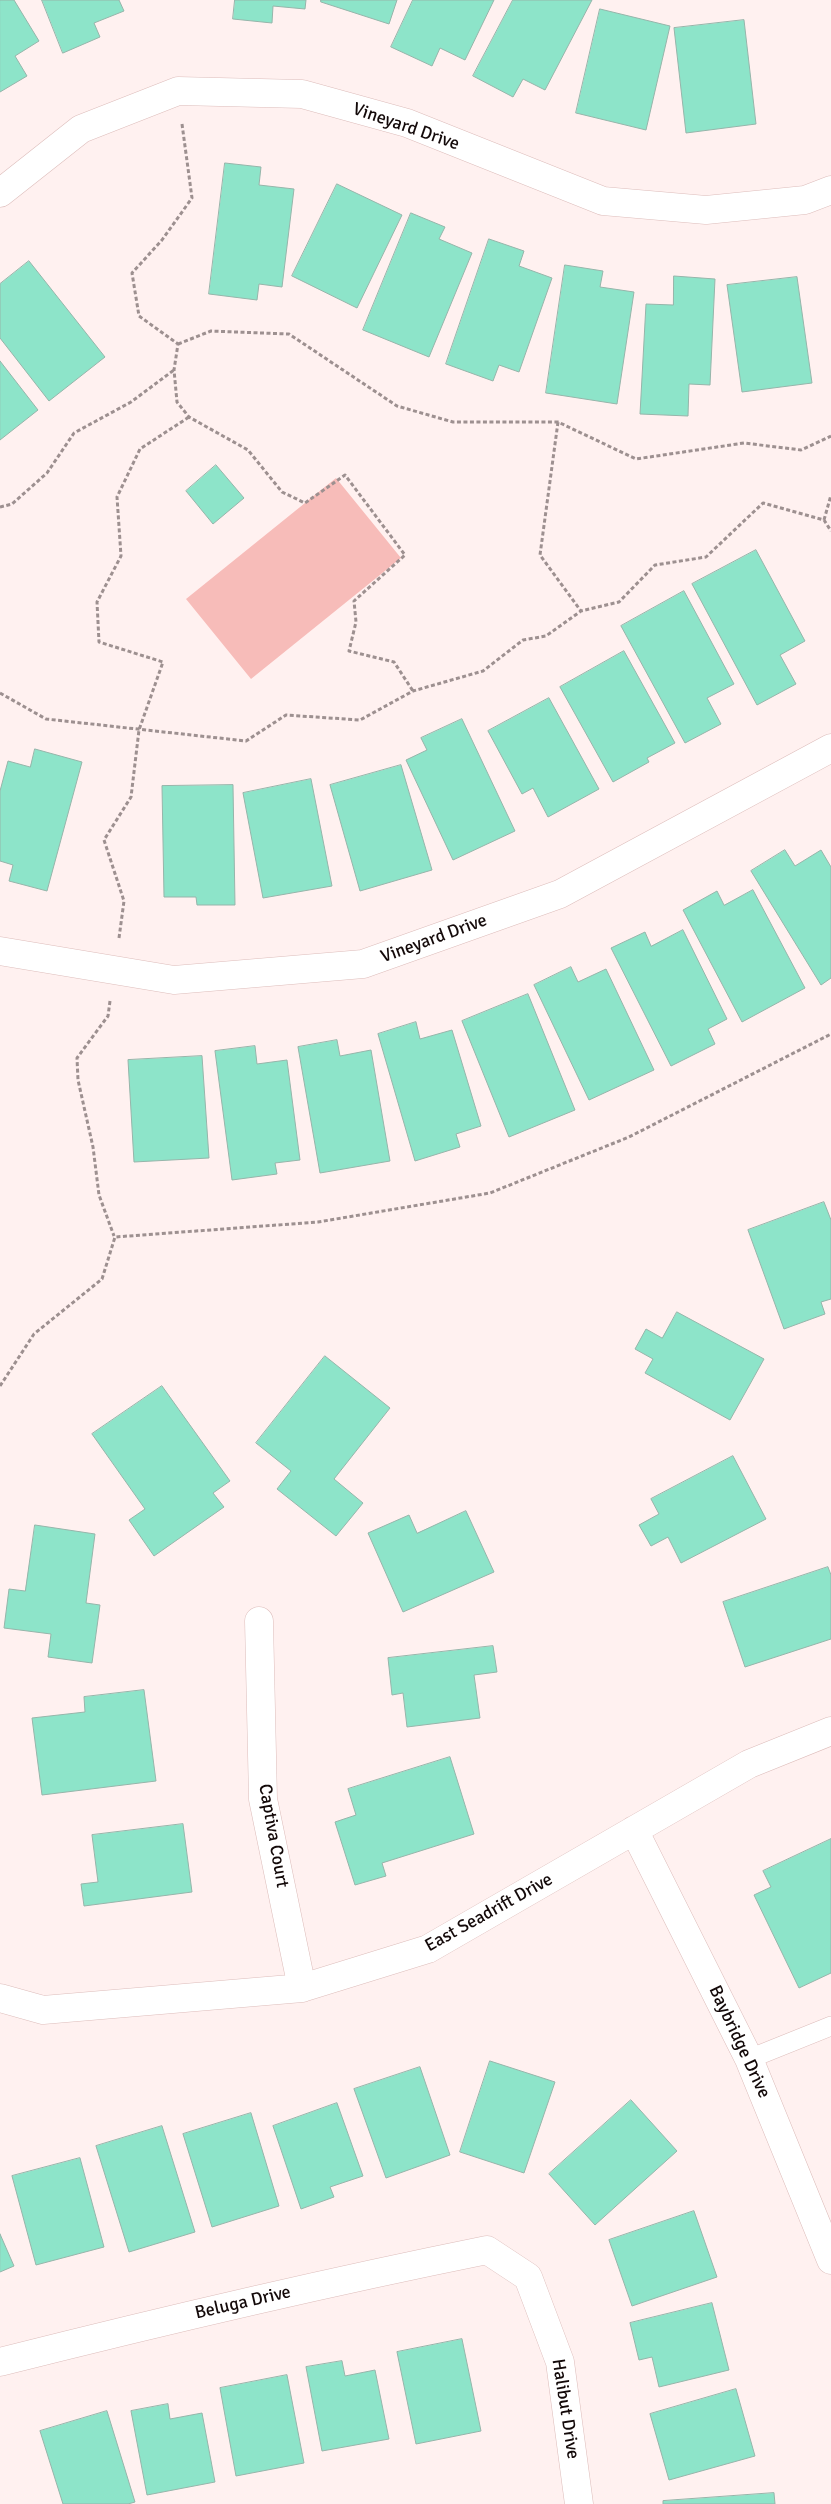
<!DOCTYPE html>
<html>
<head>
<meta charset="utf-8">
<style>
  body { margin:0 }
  canvas { display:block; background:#fff1f0 }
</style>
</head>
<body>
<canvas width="831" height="2504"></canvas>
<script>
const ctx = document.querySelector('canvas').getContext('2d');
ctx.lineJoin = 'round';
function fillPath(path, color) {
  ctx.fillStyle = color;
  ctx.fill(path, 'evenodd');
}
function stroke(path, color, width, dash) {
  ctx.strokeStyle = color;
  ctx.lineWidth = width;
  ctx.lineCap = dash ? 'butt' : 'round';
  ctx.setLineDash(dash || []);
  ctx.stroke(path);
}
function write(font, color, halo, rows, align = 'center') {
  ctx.font = font + ' Signika,sans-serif';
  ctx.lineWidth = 4.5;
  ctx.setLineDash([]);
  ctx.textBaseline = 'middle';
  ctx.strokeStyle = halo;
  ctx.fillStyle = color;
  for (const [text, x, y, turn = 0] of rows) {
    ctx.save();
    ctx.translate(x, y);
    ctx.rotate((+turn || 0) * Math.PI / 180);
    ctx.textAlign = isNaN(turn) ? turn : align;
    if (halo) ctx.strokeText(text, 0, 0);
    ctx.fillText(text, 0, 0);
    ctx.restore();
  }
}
fillPath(new Path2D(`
  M 336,478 L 401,558 L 251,679 L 186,599 Z`), '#f7bcb9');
const building = new Path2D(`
  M 0,0 L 14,0 L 39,41 L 15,56 L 27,76 L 0,92 Z
  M 42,0 L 119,0 L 124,11 L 94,23 L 100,37 L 63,53 Z
  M 235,0 L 306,0 L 305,9 L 273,6 L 272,23 L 233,19 Z
  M 321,0 L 397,0 L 389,24 L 321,2 Z
  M 413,0 L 494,0 L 465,60 L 440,48 L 432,66 L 391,47 Z
  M 513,0 L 592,0 L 545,90 L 523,79 L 513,97 L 473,76 Z
  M 600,9 L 670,26 L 646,130 L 576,113 Z
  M 744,20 L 756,124 L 686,133 L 674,28 Z
  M 225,163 L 261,167 L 259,185 L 294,189 L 282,287 L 259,284 L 257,300 L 209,294 Z
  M 337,184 L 402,215 L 357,308 L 292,276 Z
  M 411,213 L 445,227 L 439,239 L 472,253 L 429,357 L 363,330 Z
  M 489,239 L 524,251 L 519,266 L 552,278 L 519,372 L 499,365 L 493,381 L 446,364 Z
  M 29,261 L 105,357 L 49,401 L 0,338 L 0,284 Z
  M 565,265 L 603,271 L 600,287 L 634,292 L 617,404 L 546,393 Z
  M 674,276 L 715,279 L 710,385 L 689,384 L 688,416 L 640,414 L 646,304 L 673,305 Z
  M 797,277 L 812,383 L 742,392 L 727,285 Z
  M 0,361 L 38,410 L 0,440 Z
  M 216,465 L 244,498 L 213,524 L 186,491 Z
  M 756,550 L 805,641 L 780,655 L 796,684 L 757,705 L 692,584 Z
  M 684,591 L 734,684 L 707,698 L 721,724 L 685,743 L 621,626 Z
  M 624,651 L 675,743 L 647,758 L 649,762 L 613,782 L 560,687 Z
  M 549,698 L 599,789 L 548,817 L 533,788 L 522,794 L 488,731 Z
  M 462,719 L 515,831 L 453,860 L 406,760 L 427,750 L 421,738 Z
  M 35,749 L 82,762 L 47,891 L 9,881 L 13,865 L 0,861 L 0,791 L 8,761 L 30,767 Z
  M 401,765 L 432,870 L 360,891 L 330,785 Z
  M 311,779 L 332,886 L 263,898 L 243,793 Z
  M 233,785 L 235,905 L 197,905 L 196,897 L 164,897 L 162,786 Z
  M 785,850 L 795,866 L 821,850 L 831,867 L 831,978 L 821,985 L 751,871 Z
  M 753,890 L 805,988 L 742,1022 L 683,910 L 717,891 L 724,905 Z
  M 683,930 L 727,1019 L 708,1029 L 715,1044 L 671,1066 L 611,948 L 645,932 L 651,946 Z
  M 571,967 L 578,982 L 606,969 L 654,1070 L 589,1100 L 534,985 Z
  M 528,994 L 575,1110 L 509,1137 L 462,1021 Z
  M 416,1022 L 420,1039 L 452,1030 L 481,1126 L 456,1134 L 460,1147 L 415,1161 L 378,1034 Z
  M 337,1040 L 340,1056 L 371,1050 L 390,1161 L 320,1173 L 298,1047 Z
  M 255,1046 L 257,1064 L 287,1060 L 300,1160 L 275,1163 L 277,1174 L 232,1180 L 215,1051 Z
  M 202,1056 L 209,1158 L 134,1162 L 128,1060 Z
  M 824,1202 L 831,1220 L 831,1299 L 821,1302 L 825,1314 L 784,1329 L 748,1230 Z
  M 677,1312 L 764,1359 L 730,1420 L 645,1373 L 653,1359 L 635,1349 L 646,1329 L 662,1338 Z
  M 325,1356 L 390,1408 L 334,1479 L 363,1503 L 336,1536 L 277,1489 L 291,1471 L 256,1443 Z
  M 162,1386 L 230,1481 L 213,1493 L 224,1507 L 154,1556 L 129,1520 L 145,1509 L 92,1434 Z
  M 733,1456 L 766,1519 L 681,1563 L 668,1537 L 651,1546 L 639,1525 L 659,1514 L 651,1499 Z
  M 466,1511 L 494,1572 L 403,1612 L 368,1533 L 409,1515 L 417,1533 Z
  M 35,1525 L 95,1534 L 86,1603 L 100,1605 L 92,1663 L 48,1657 L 51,1634 L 4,1628 L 9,1589 L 25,1591 Z
  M 828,1567 L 831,1575 L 831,1639 L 745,1667 L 723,1602 Z
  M 493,1646 L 497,1672 L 474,1675 L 480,1718 L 407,1727 L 403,1693 L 392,1695 L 388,1658 Z
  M 144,1690 L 156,1781 L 42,1795 L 32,1718 L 85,1712 L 84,1697 Z
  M 450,1757 L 474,1834 L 382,1863 L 386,1876 L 355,1885 L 335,1822 L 356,1815 L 348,1789 Z
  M 183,1824 L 192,1892 L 84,1906 L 81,1884 L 98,1882 L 92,1835 Z
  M 831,1839 L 831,1973 L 799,1988 L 754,1895 L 771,1887 L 763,1871 Z
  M 490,2061 L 555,2082 L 524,2173 L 460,2152 Z
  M 420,2067 L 450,2155 L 386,2178 L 354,2089 Z
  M 631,2100 L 677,2151 L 595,2225 L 549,2174 Z
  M 337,2103 L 363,2176 L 330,2187 L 334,2197 L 301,2209 L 273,2126 Z
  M 251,2113 L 279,2206 L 212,2227 L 183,2134 Z
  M 162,2126 L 195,2232 L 129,2252 L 96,2146 Z
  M 80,2158 L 104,2247 L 36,2265 L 12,2176 Z
  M 694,2211 L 717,2277 L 632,2306 L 609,2240 Z
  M 0,2234 L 14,2266 L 0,2272 Z
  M 712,2303 L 729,2370 L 659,2387 L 652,2357 L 639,2360 L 630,2323 Z
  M 462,2339 L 481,2431 L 416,2444 L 397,2352 Z
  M 342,2361 L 345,2376 L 375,2370 L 389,2439 L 322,2451 L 306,2367 Z
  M 287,2375 L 304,2463 L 236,2476 L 220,2388 Z
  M 736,2389 L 755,2456 L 669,2480 L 650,2414 Z
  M 168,2404 L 170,2419 L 202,2413 L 215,2482 L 147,2495 L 131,2411 Z
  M 107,2411 L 135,2502 L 128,2504 L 63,2504 L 40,2431 Z
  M 774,2493 L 775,2504 L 663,2504 L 663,2501 Z`);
fillPath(building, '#8de4c9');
stroke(building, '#96b5aa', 1);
const lane = new Path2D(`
  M 749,2059 L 831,2026`);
const street = new Path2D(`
  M 0,193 L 81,129 L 178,91 L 302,94 L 407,123 L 603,201 L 706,210 L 805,200 L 831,190
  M 0,951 L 174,980 L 363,964 L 560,894 L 831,748
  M 259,1621 L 263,1799 L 302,1988
  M 634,1830 L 749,2059 L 831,2260
  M 0,1998 L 43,2010 L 302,1988 L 428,1949 L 749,1764 L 831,1731
  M 0,2362 C 162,2321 324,2283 487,2250 L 528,2277 L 560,2362 L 579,2504`);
stroke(lane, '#ddbdbb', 20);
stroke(street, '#ddbdbb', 29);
stroke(new Path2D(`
  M 182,124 L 192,198 L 162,240 L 132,273 L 139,316 L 178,344 L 174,370 L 177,402 L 189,417 L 248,450 L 282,492 L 305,503 L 345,475 L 405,555 L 354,601 L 356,622 L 349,651 L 394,662 L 413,691
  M 178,344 L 211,331 L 289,334 L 397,406 L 453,422 L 558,422 L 636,459 L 744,443 L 801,450 L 831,436
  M 558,422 L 540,555 L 581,611 L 619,602 L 655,565 L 706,557 L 763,503 L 824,520 L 831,531
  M 0,507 L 12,504 L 47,473 L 74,433 L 131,402 L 174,370
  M 824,520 L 831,495
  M 0,693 L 46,719 L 246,741 L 286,715 L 360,720 L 413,691 L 483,671 L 523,640 L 546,636 L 581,611
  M 119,938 L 124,901 L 104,840 L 131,797 L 139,730 L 163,662 L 99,642 L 97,602 L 121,556 L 117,497 L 140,449 L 189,417
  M 110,1001 L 108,1016 L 77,1058 L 78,1080 L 93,1147 L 99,1195 L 114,1236
  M 0,1386 L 34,1334 L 102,1279 L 115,1237 L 318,1222 L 490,1193 L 629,1137 L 831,1034`), '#9d9090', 3, [4, 2.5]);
stroke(lane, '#fff', 19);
stroke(street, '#fff', 28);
write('18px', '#130909', '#fff', [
  ["Vineyard Drive",406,127,19],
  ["Vineyard Drive",434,939,-20],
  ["Captiva Court",273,1836,80],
  ["East Seadrift Drive",489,1913,-29],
  ["Baybridge Drive",739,2042,65],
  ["Beluga Drive",243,2303,-13],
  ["Halibut Drive",565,2409,81]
]);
</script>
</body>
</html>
